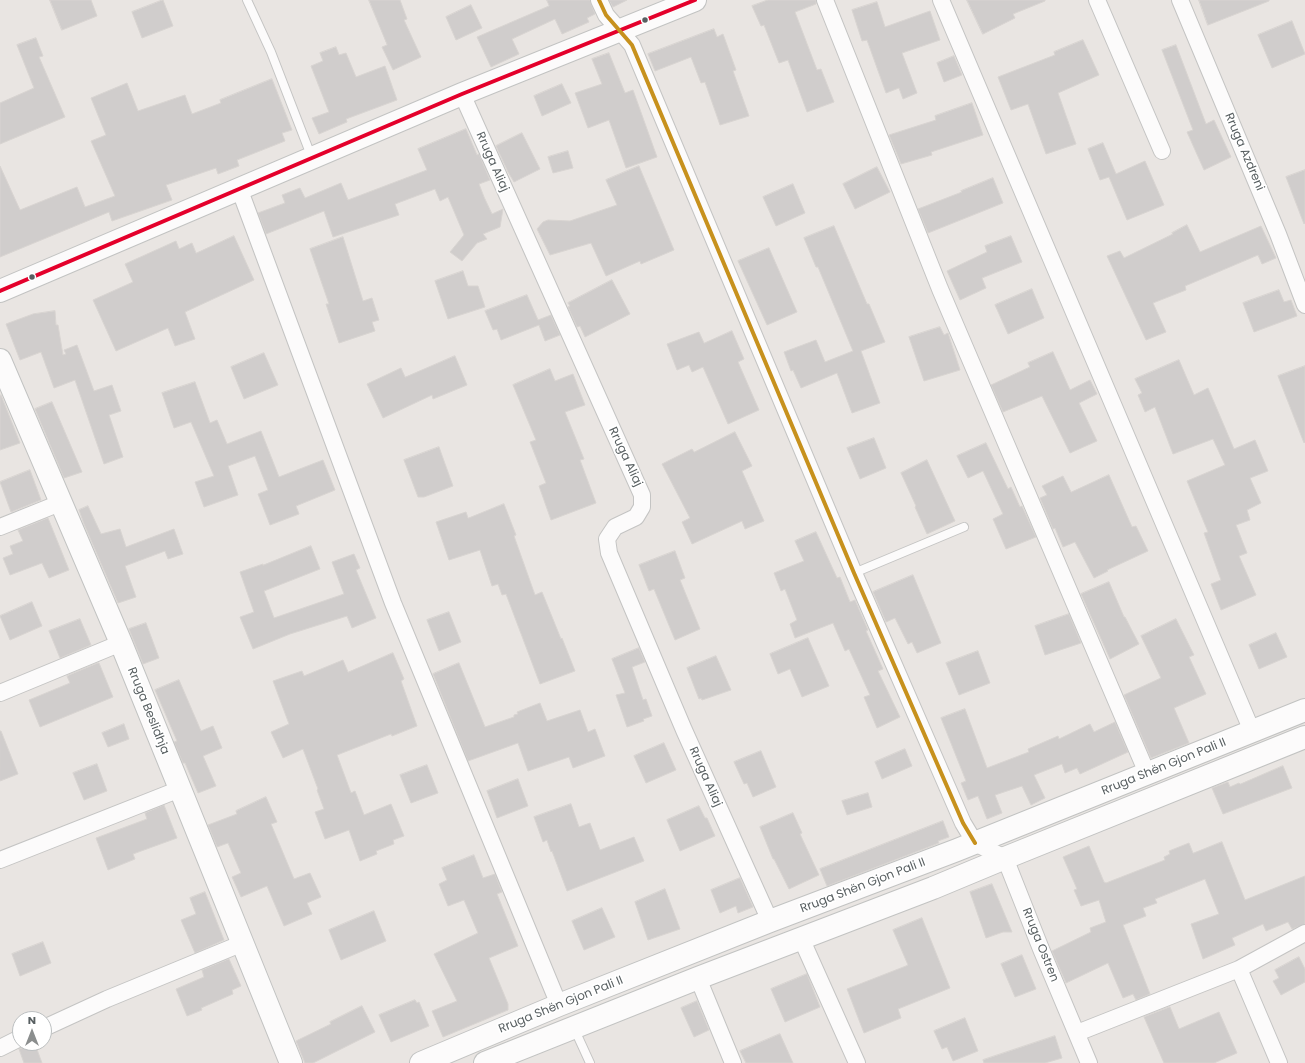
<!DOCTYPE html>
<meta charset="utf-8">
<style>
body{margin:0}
#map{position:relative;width:1305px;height:1063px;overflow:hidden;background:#e9e5e2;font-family:Poppins,sans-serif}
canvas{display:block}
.north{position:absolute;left:12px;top:1011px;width:40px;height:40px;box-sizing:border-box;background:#fff;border:1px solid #bcbfc0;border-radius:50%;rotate:0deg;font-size:11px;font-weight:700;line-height:16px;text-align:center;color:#585f61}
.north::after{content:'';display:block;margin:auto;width:14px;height:18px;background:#8b8e8e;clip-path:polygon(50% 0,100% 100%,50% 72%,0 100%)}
</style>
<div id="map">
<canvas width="1305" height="1063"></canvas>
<div class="north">N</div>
</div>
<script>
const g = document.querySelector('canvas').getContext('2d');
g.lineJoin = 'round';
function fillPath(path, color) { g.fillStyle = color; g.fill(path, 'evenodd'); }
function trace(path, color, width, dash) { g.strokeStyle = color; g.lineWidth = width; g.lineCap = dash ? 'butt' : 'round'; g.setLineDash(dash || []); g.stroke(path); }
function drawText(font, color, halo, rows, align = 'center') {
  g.font = font + ' Poppins,sans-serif'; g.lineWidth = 3.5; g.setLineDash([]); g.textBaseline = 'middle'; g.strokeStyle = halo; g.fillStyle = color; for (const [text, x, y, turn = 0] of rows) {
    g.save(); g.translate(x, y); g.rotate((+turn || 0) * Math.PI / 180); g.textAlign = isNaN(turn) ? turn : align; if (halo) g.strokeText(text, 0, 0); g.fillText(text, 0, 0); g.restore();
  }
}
const building = new Path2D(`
 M50 0H91L97 16 62 30Z
 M163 0 173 26 142 38 132 12Z
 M369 0H400L407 19 404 20 421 57 393 70 382 47 387 45Z
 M547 0H590L595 14 587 18 589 22 562 34 555 19 512 39 519 54 491 67 477 37 549 6Z
 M609 0H627L613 7Z
 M768 0H816V4L795 12 817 70 821 69 834 102 807 112 788 60 779 63 764 25 761 26 752 6Z
 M967 0H1045V1L1013 14 1015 18 983 34Z
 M1199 0H1269V1L1208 25Z
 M877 2 885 27 930 11 940 40 902 53 917 93 903 99 899 88 886 93 867 40 862 41 852 10Z
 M471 5 482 28 456 40 446 17Z
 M1292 21 1305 54 1272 68 1258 35Z
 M714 29 717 37 723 34 736 70 733 71 749 116 720 125 705 82 701 83 691 57 655 71 648 54Z
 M36 38 43 56 39 57 65 117 0 144V103L34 88 17 45Z
 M1083 40 1099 75 1058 93 1076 144 1046 154 1028 104 1011 110 998 77 1055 55 1054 52Z
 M1176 45 1206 124 1214 120 1231 157 1204 170 1187 132 1193 130 1162 50Z
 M336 47 339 55 346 53 356 77 385 66 397 100 346 119 347 122 319 134 312 118 329 112 311 66 323 61 320 53Z
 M609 53 625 93 633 90 657 157 626 168 609 120 588 128 575 93 602 84 592 59Z
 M954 56 962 75 944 82 937 63Z
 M272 79 292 130 282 133 285 141 237 160 239 166 218 174 216 168 166 185 172 200 112 221 109 212 0 257V166L20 210 77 187 85 207 115 196 91 141 106 135 91 98 127 83 138 111 185 95 192 114 221 103 220 100Z
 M562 84 571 103 542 116 534 96Z
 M972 103 983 135 931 152 932 155 901 164 889 135 936 120 935 116Z
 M466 129 477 155 479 154 490 180 479 184 484 197 492 214 503 209 500 227 483 234 487 239 477 243 462 261 450 252 464 235 448 197 440 201 435 189 395 204 399 215 333 237 324 211 266 234 258 213 285 203 282 195 300 188 305 198 341 183 348 200 427 170 418 149Z
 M522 133 540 169 514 182 508 172 496 146Z
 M1103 143 1116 174 1145 161 1164 205 1127 220 1109 177 1100 180 1088 149Z
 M568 151 573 168 553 173 548 157Z
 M639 166 674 250 641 264 640 261 606 276 591 243 550 255 537 229 543 222 548 220 570 221 617 205 606 180Z
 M877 167 890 192 855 209 843 184Z
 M1305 170V223L1304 224 1286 177Z
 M993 178 1003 203 928 233 918 209 962 192 961 191Z
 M793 184 805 213 776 226 763 197Z
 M1187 225 1200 252 1261 226 1276 258 1262 264 1258 255 1185 286 1186 290 1153 303 1166 332 1146 340 1107 256 1120 251 1124 258 1173 234 1172 233Z
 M834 226 867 304H869L885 342 861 351 880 403 852 413 837 373 801 388 793 370 791 371 784 352 816 340 825 362 853 351 818 267H816L804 238Z
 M234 236 254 280 185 312 195 339 175 346 168 328 116 351 93 300 133 282 125 264 176 241 179 249 192 243 196 253Z
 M1011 236 1022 262 982 278 986 288 960 300 947 271 987 252 985 246Z
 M343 237 363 301 372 298 379 320 372 322 375 331 339 343 326 304H329L310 249Z
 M769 248 797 312 767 325 738 261Z
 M463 271 468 286H478L485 307 448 319 435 281Z
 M612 280 630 314 585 337 580 326 577 327 568 307 570 306 568 303Z
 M1032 289 1044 318 1008 334 995 305Z
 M1279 290 1284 302 1291 300 1297 316 1254 332 1243 303Z
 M527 295 538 320 551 315 560 335 545 341 539 325 501 340 497 329 493 330 485 311Z
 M55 311 56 325H58L63 355 66 354 64 350 77 345 94 391 112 385 121 411 109 415 123 457 104 464 75 380 54 388 41 352 20 360 6 324 33 314Z
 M940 327 944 335 948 333 960 370 924 381 909 337Z
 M732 331 744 359 738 362 759 410 728 424 703 367 692 372 689 365 677 370 667 344 699 332 704 343Z
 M1053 352 1070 390 1090 380 1097 394 1079 403 1097 441 1070 453 1042 396 1003 412 991 385 1030 367 1028 363Z
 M264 353 278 385 244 399 231 367Z
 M455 356 467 385 433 399 432 395 383 418 367 384 401 368 405 377Z
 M1179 360 1194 395 1208 388 1234 449 1255 440 1268 471 1250 478 1261 503 1247 510 1250 520 1236 525 1247 553 1239 556 1256 595 1221 610 1211 584 1221 580 1204 533 1208 532 1187 481 1225 465 1213 439 1173 454 1155 407 1145 412 1138 395 1142 393 1135 379Z
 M1305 366V442L1304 443 1278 376Z
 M550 369 555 381 573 374 585 405 565 412 584 459 580 460 596 503 551 520 539 486 546 483 530 442 536 440 513 385Z
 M195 382 210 423 217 420 227 444 261 431 279 477 323 460 335 490 296 506 299 514 270 525 258 494 268 490 255 456 228 466 238 495 204 507 195 482 214 476 191 422 174 428 162 393Z
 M1 395 20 443 0 450V396Z
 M52 402 82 472 64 478 35 409Z
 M735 432 752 466 742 471 764 521 745 529 742 521 692 544 682 522 690 518 662 464 692 449 694 452Z
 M874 438 886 468 860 479 847 448Z
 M986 443 1008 489 1011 487 1020 507 1022 506 1036 537 1006 549 993 519 1003 514 983 471 968 478 957 456Z
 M439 447 453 486 424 497H418L404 460Z
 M927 460 955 521 927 534 915 507 916 506 901 473Z
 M30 470 41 500 11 512 0 482Z
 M1109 475 1132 527 1136 526 1148 551 1107 570 1108 571 1094 578 1075 542 1063 547 1055 528 1053 529 1040 498 1047 495 1042 486 1063 476 1071 492Z
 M504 504 516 535 514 536 535 595 542 592 561 639 562 638 575 671 540 684 506 594 502 595 498 584 492 586 480 550 449 560 436 522 466 512 468 518Z
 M88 506 101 534 120 529 126 547 174 529 183 554 168 559 165 551 125 566 136 597 118 603 84 524 79 510Z
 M48 518 69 570 49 578 42 563 10 575 3 558 13 554 10 546 23 541 18 530Z
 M816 532 837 578 840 577 850 602 855 600 868 630 866 631 883 669 878 671 900 717 877 728 864 697 870 695 849 649 845 651 833 623 795 638 790 624 797 620 785 589 781 591 774 573 804 561 795 541Z
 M311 546 320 569 264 591 274 618 344 594 332 562 354 554 360 568 356 570 376 618 352 628 347 616 290 634 253 649 240 617 254 612 240 572 263 564V565Z
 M675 551 685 578 680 580 700 629 675 640 654 589 649 591 639 565Z
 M913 575 941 643 917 653 912 642 908 644 895 618 886 622 873 592Z
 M1109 582 1124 617H1125L1139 644 1110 659 1081 594Z
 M32 602 42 626 10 640 0 616Z
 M449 612 461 642 439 651 427 620Z
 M1069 614 1081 643 1045 655 1035 626Z
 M80 619 91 645 60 658 49 631Z
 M1176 619 1194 655 1189 657 1206 694 1174 708 1189 743 1151 758 1124 695 1161 678 1141 636Z
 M146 623 159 658 143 664 129 629Z
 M1276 633 1287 657 1259 669 1249 645Z
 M808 638 829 686 802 697 790 669 778 674 770 654Z
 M639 648 645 662 632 667 643 700 646 699 652 716 643 719 644 721 627 727 616 695 625 693 612 659Z
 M978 651 990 683 959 695 946 663Z
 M393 653 404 679 401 681 417 726 392 736 391 734 337 755 351 793 355 791 364 815 391 804 404 836 393 840 394 844 376 851 377 854 360 861 349 830 325 839 315 812 324 809 317 790 318 789 303 749 283 758 271 732 289 724 273 681 302 671 304 676 343 660 348 672Z
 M716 656 731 690 702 700 701 698 699 699 687 668Z
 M98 663H99L113 697 40 727 29 700 70 683 67 676Z
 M459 663 485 727 514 717V715L518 714 517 712 540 703 547 721 580 710 588 732 595 729 605 756 573 768 569 757 528 771 518 743 468 761 433 674Z
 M179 680 201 731 213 726 222 748 203 756 216 786 198 793 185 763H183L174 742 177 741 155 690Z
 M965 709 987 768 1029 752 1028 749 1058 736 1059 739 1090 724 1094 732 1115 722 1128 752 1080 774 1077 768 1065 773 1062 764 1034 775 1045 798 1031 805 1022 786 995 795 1002 813 987 819 978 796 968 800 961 783 966 781 941 718Z
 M124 724 129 739 108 747 102 733Z
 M0 731H1L18 774 0 781Z
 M664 743 676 770 646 783 634 756Z
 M905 749 912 766 882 779 875 762Z
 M761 751 776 787 753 797 747 783 744 784 734 762Z
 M97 764 107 791 84 800 73 773Z
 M427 765 438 793 411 803 400 775Z
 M1283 766 1292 788 1223 814 1212 788 1228 782 1230 787 1239 783 1240 784Z
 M518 779 528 806 497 818 487 791Z
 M868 793 872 807 847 815 842 801Z
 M266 797 277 822 271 824 294 879 310 873 321 897 307 903 312 914 284 926 267 886 241 897 232 877 241 873 228 843 217 847 208 825 237 814 236 811Z
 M571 804 579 827 590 823 600 850 634 837 644 861 567 891 552 851 551 852 547 840 543 842 534 817Z
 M164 805 177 838 133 854 135 859 108 870 96 838 147 819 145 813Z
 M699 806 705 818H707L715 836 680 851 667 820Z
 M793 813 802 833 800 834 819 875 789 889 774 859H773L760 827Z
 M943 821 949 837 938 841 939 843 827 886 820 869Z
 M1222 842 1245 900 1305 876V924L1292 929 1288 922 1266 931 1263 924 1232 938 1235 945 1203 959 1191 924 1219 914 1205 879 1155 899 1157 903 1143 908 1146 916 1123 925 1150 994 1136 1000 1133 994 1123 998 1108 963 1066 983 1052 951 1091 932 1090 928 1106 922 1099 900 1081 906 1074 890 1077 889 1063 857 1089 846 1104 882 1106 883 1165 860 1164 857 1170 854 1169 851 1189 843 1193 853Z
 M474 855 483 878 495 874 502 892 497 894 518 946 489 958 508 1004V1010L443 1037 432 1011 457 1001 434 954 478 933 464 900 448 906 439 884 447 880 442 868Z
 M740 878 753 907 738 913 736 906 720 913 711 890Z
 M992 884 1012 932H1003L986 938 970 892Z
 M665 889 680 929 648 940 635 902Z
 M205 892 224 940 195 953 181 920 196 914 190 898Z
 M602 908 615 937 584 950 572 921Z
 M374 911 386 941 341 960 329 930Z
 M922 918 950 988 898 1009 901 1018 864 1033 847 989 906 966 908 965 893 930Z
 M43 942 51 963 20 976 12 954Z
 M1022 955 1036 989 1015 997 1001 964Z
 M1299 957 1305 969V982L1281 995 1273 981 1279 978 1275 970Z
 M229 959 241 986 232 990 233 994 201 1008 202 1010 187 1016 176 989 204 977 202 970Z
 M807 974 820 1007 785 1022 771 989Z
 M415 1000 417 1003 419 1002 429 1026 391 1042 379 1015Z
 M697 1001 709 1030 694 1037 681 1008Z
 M362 1006 375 1032 313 1063H305L296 1041 331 1024 330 1022Z
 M1170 1007 1179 1029 1219 1012 1237 1053 1214 1063H1164L1144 1017Z
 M965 1018 978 1051 953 1061 947 1047 942 1049 934 1031Z
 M780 1034 793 1063H746L740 1051Z
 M1055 1036 1062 1058 1045 1063H984L983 1060Z
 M35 1044 42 1063H24L19 1049Z`);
const lane = new Path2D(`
 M247 0 271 52 312 158
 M854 573 964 527
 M574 1028 590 1063`);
const street = new Path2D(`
 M599 0 606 15 632 45 854 573 963 823 975 843 1005 858 1041 949 1089 1063
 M825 0 940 289 1147 773
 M941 0 1252 731
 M1097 0 1162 151
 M1180 0 1278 234 1305 305
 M462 94 642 495V507L636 517 615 527 607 539 609 553 684 730 770 921
 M239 188 393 603 559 1005
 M0 527 60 503
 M0 693 121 643
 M0 860 180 789
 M801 938 857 1063
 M1239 969 1279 1063
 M698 978 733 1063
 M44 1028 107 999 243 943
 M1077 1033 1239 969 1305 933
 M0 1048 20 1038`);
const secondary = new Path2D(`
 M0 291 462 94 695 0
 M0 360 121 643 291 1063
 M421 1063 559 1005 770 921 957 850 1305 710
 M485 1063 698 978 933 888 1005 858 1305 737`);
const bus1 = new Path2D(`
 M0 291 462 94 695 0`);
const bus2 = new Path2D(`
 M599 0 606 15 632 45 854 573 963 823 975 843`);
const markers = [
 [645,20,3.5,"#585f61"],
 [32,277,3.5,"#585f61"]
];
const streetNames = [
 ["Rruga Azdreni",1244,152,67],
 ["Rruga Aliaj",492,162,66],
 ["Rruga Aliaj",625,457,65],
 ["Rruga Beslidhja",148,711,68],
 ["Rruga Shën Gjon Pali II",1164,767,-22],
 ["Rruga Aliaj",705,777,66],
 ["Rruga Shën Gjon Pali II",863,886,-21],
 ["Rruga Ostren",1040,945,68],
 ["Rruga Shën Gjon Pali II",561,1005,-22]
];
fillPath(building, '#d0cdcc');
trace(building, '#d8d4d1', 1);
trace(lane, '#c4c4c3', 10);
trace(street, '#c4c4c3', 18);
trace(secondary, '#c2c3c2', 24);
trace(lane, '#fcfbfb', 8);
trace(street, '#fcfbfb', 16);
trace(secondary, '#fcfbfb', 22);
trace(bus1, '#e4002b', 4);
trace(bus2, '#c7911d', 4);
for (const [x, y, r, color] of markers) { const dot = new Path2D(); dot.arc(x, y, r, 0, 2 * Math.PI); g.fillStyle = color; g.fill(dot); trace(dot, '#fff', 1.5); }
drawText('12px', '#585f61', '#fff', streetNames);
</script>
